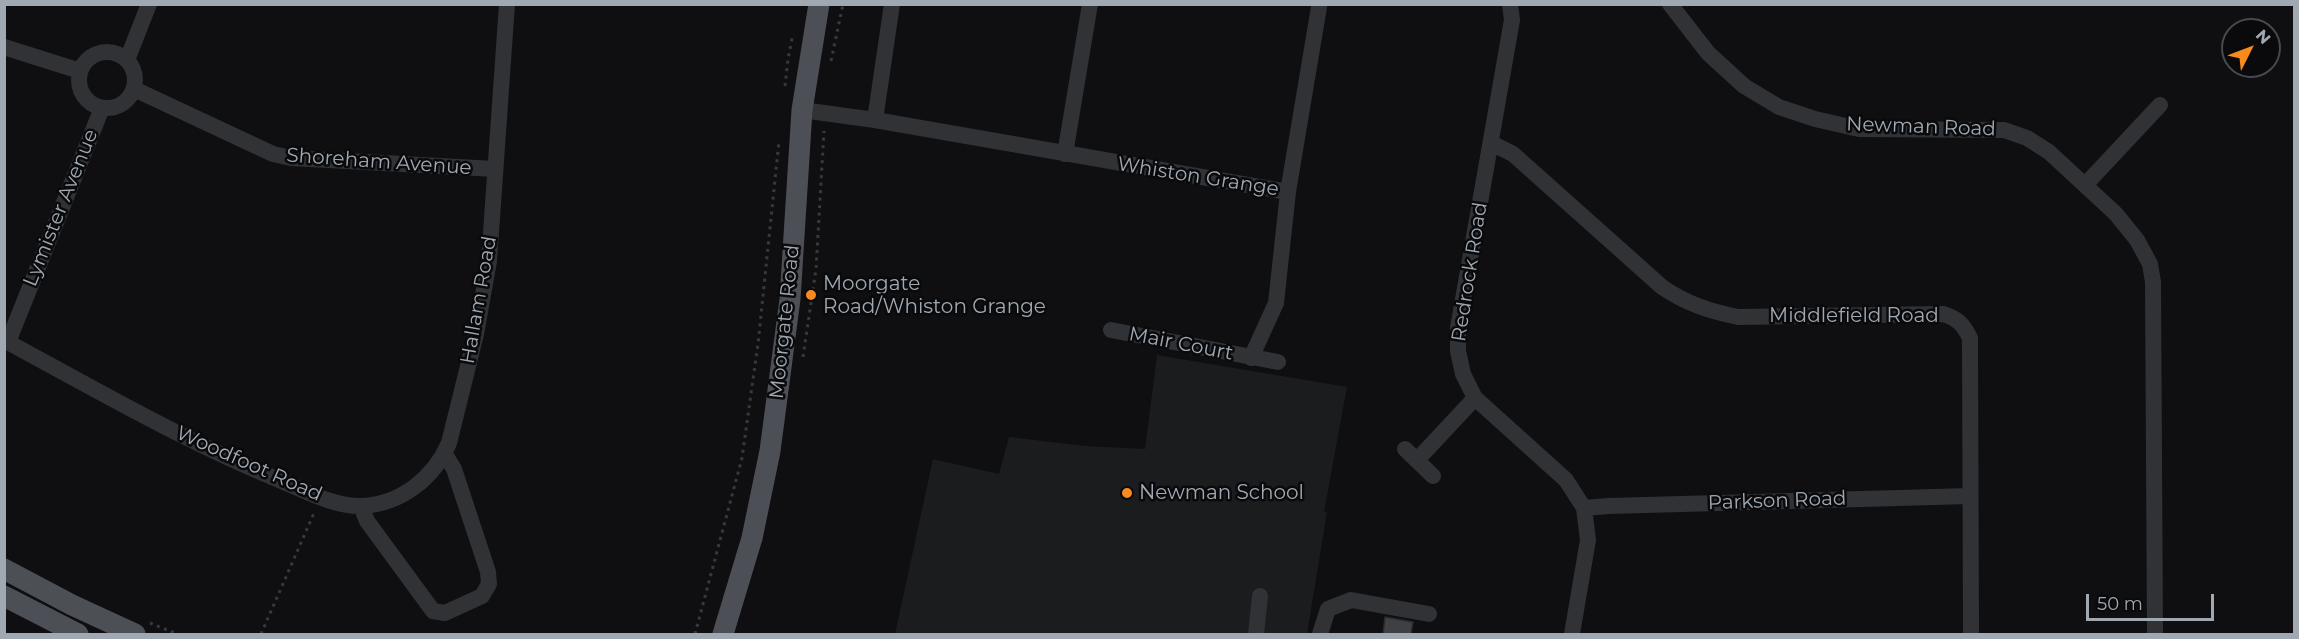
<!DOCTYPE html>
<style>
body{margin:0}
#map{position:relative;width:2299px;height:639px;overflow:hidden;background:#0f0f11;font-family:Montserrat,sans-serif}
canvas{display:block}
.frame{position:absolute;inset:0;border:6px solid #a0a9b2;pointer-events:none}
.north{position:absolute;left:2221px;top:18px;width:60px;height:60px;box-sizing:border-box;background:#0a0a0c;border:2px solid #464a4e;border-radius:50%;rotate:48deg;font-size:16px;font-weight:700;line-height:24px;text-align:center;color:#a0a9b2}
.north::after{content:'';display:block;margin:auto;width:21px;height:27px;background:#f98a1f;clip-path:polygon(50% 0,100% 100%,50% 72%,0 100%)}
.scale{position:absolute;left:2086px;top:594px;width:128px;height:27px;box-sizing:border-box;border:3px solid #a0a9b2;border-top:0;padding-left:8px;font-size:18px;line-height:21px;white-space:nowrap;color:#a0a9b2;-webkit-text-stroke:4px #0a0a0c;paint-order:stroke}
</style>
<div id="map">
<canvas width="2299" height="639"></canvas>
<div class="frame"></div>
<div class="north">N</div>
<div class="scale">50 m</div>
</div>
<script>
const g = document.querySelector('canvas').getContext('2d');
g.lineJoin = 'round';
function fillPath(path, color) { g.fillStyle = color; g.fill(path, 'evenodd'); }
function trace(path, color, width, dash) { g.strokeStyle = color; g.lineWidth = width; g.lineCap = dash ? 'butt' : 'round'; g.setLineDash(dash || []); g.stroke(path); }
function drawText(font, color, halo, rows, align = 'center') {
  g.font = font + ' Montserrat,sans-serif'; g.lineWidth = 5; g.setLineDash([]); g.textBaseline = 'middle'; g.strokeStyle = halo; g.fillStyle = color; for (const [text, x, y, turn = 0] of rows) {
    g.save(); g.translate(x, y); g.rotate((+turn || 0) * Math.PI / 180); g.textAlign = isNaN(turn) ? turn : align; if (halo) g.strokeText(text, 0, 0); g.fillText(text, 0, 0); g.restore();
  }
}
const built = new Path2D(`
 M1157 355 1347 387 1324 512H1327L1307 634H895L933 459 999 474 1009 437 1085 446 1145 449Z`);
const building = new Path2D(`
 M1385 617 1413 622 1411 634H1383Z`);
const path = new Path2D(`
 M831 61 843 4
 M785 86 788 59 793 34
 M803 357 816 269 824 131
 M150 623 177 634
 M261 634 314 513
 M695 634 742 458 758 344 779 141`);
const minor = new Path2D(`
 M1510 4 1512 20 1458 328V351L1463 374 1475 398 1566 480 1584 508 1588 540 1572 634
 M1670 4 1708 53 1744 86 1779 107 1815 119 1859 129 2004 130 2027 138 2049 152 2116 214 2137 240 2150 264 2153 282 2155 634
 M4 47 80 71
 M79 80a28 28 0 1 1 56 0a28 28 0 1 1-56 0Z
 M127 60 149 4
 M134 89 273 154 291 158 495 169
 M802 110 875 120 1288 192
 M875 120 892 4
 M1491 143 1513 154 1662 287C1687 304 1709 311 1738 317L1943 314C1957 318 1963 324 1970 338L1971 634
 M1065 154 1090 4
 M2086 184 2160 105
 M1111 330 1278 362
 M4 340C96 390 188 443 284 482 308 492 335 507 362 506 401 504 434 478 449 443L476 334 489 261 507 4
 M8 342 102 108
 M1251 358 1276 303 1288 192 1319 7
 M1405 449 1433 476
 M1417 460 1475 398
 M361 506 367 521 433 611 445 613 482 596 489 584 488 572 454 469 444 453
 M1584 508 1609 506 1970 496
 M1256 634 1260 596
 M1320 634 1328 609 1351 600 1429 614`);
const major = new Path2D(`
 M4 569 72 605 135 634
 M4 596 78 634
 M723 634 752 538 770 451 790 299 802 110 819 4`);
const markers = [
 [811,295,6,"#f98a1f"],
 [1127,493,6,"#f98a1f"]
];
const streetNames = [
 ["Newman Road",1921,127,2],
 ["Shoreham Avenue",379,162,4],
 ["Whiston Grange",1198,177,9],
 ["Lymister Avenue",61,208,-68],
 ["Redrock Road",1470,272,-81],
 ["Hallam Road",479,300,-80],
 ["Middlefield Road",1854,316],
 ["Moorgate Road",785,322,-84],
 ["Mair Court",1181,344,11],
 ["Woodfoot Road",249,464,24],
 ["Parkson Road",1777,501,-2]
];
const poiNames = [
 ["Moorgate",823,284],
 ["Road/Whiston Grange",823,307],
 ["Newman School",1139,493]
];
fillPath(built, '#1b1c1e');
fillPath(building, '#3e4044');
trace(building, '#292a2d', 1.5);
trace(path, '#36393d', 3, [3, 4.5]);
trace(minor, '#303236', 16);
trace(major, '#4c4f55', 21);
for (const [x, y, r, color] of markers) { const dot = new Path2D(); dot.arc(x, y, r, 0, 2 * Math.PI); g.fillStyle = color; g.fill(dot); trace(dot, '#0a0a0c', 2); }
drawText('20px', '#a0a9b2', '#0a0a0c', streetNames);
drawText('20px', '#a0a9b2', '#0a0a0c', poiNames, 'left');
</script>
